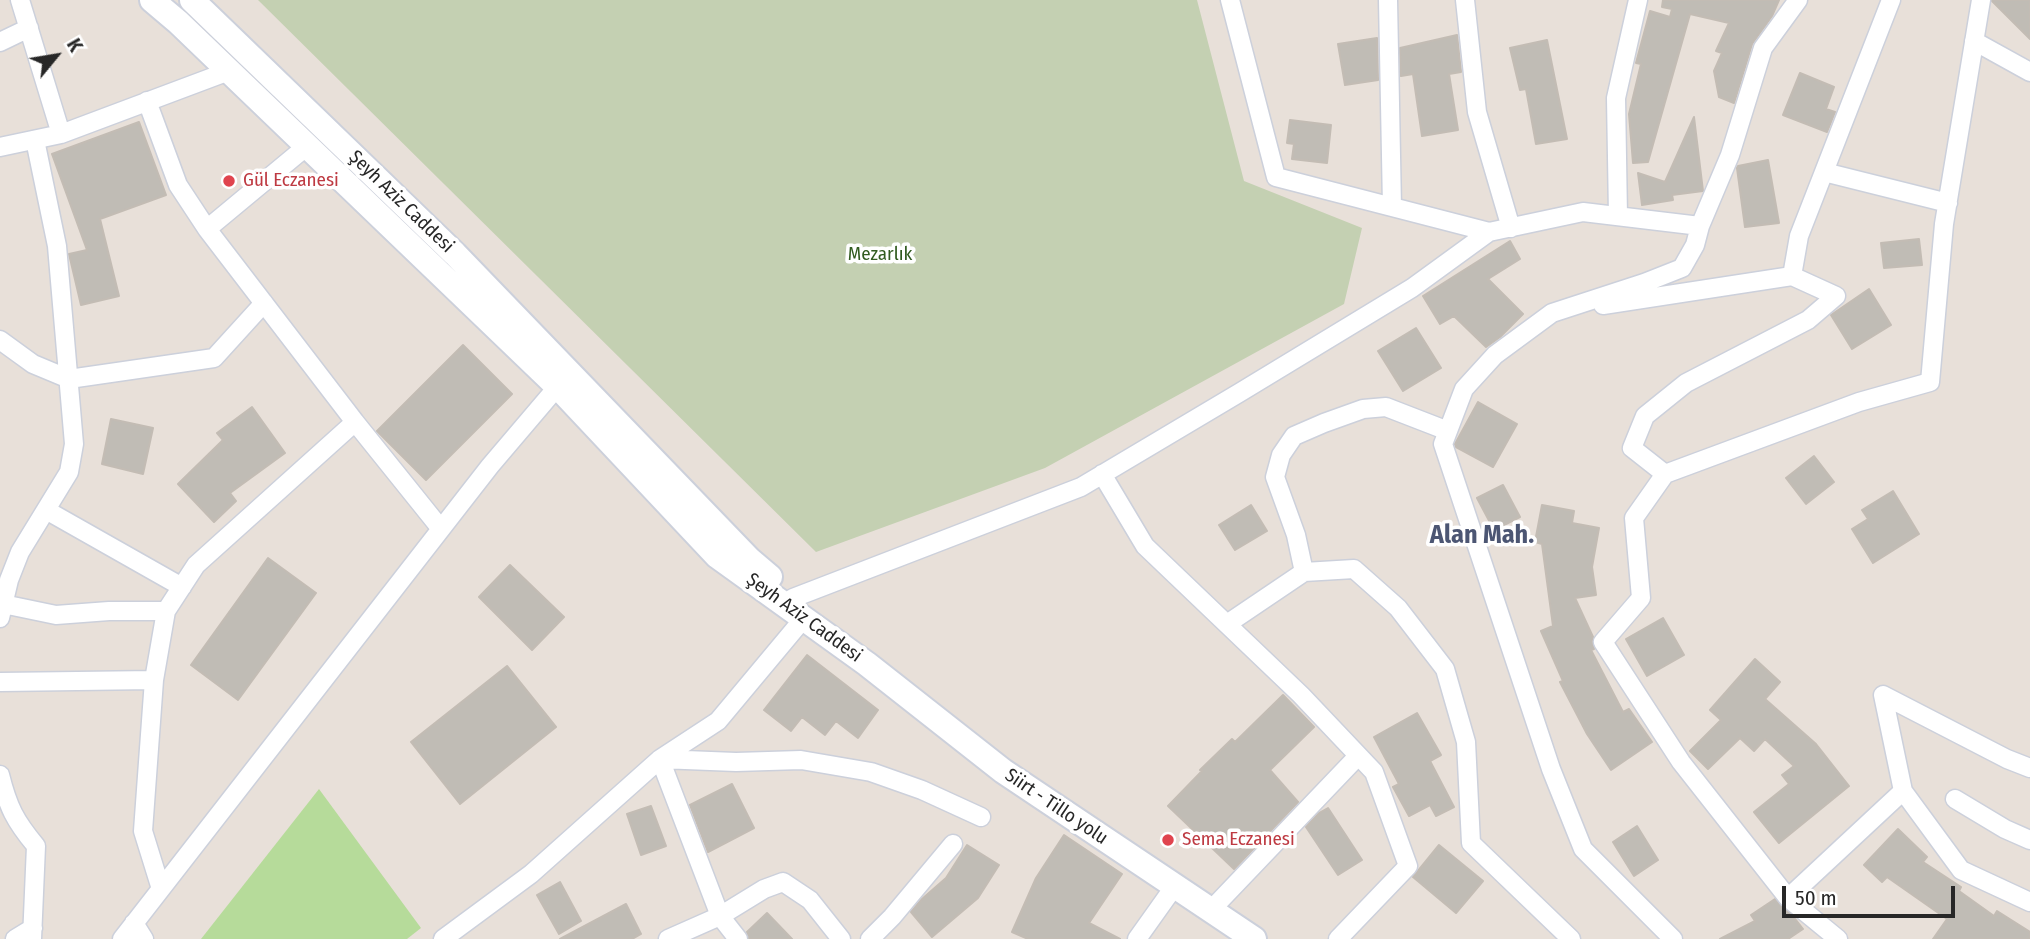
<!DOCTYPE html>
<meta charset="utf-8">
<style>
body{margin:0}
#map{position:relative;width:2030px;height:939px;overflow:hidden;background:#e8e0d9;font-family:"Fira Sans Condensed",sans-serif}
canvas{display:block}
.north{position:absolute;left:21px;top:21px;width:70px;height:70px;-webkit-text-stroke:5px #fff;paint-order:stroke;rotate:60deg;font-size:19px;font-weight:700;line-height:28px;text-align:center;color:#272727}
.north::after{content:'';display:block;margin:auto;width:24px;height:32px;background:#272727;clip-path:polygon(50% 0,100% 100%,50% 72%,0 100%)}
.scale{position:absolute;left:1782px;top:886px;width:173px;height:32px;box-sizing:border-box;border:4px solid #272727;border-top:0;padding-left:9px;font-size:21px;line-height:24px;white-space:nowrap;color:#272727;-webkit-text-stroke:5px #fff;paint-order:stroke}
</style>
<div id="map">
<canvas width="2030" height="939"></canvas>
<div class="north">K</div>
<div class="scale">50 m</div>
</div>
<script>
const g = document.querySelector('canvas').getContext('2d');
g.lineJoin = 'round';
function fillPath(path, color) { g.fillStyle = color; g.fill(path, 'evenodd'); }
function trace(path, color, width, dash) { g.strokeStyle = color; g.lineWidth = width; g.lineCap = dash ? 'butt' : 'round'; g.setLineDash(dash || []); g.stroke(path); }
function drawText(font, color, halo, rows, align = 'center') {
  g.font = font + ' "Fira Sans Condensed",sans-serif'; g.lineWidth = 7; g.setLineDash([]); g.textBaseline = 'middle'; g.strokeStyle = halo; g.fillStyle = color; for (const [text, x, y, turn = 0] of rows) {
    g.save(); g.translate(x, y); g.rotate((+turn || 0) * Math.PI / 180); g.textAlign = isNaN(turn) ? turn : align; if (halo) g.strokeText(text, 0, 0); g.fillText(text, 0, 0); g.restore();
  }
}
const green = new Path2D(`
 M319 789 421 928 407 939H201Z`);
const cemetery = new Path2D(`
 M258 0H1197L1244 181 1362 228 1344 304 1045 468 816 552Z`);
const building = new Path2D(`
 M1663 0H1779L1772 16 1752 44 1734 103 1719 97 1714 71 1722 53 1716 51 1729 23 1690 14 1648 162 1633 163 1629 114 1641 64 1636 63 1650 11 1670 17 1672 9 1662 7Z
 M1992 0H2030V39L1992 1Z
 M1457 35 1461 72 1449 74 1458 130 1422 136 1413 74 1401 76 1400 48Z
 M1377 38 1378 80 1345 85 1338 44Z
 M1547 40 1567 139 1536 144 1526 89 1520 90 1510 48Z
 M1800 73 1834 87 1826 109 1835 112 1827 132 1783 115Z
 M1694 117 1703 191 1672 195 1673 200 1642 205 1638 173 1665 182Z
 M1290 120 1331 125 1327 163 1292 159 1294 144 1287 143Z
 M139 122 166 195 100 219 119 296 81 305 69 254 87 250 52 154Z
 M1768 160 1779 223 1745 227 1737 168 1738 166Z
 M1919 239 1922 265 1884 268 1881 243Z
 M1510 241 1520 259 1488 279 1523 314 1500 337 1486 347 1454 316 1440 324 1423 296Z
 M1869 289 1891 325 1852 349 1831 315Z
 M1416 328 1441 368 1403 391 1378 351Z
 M463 345 512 394 426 480 377 431Z
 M1478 402 1517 424 1493 467 1456 447 1455 444Z
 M252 407 285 453 230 493 236 501 214 522 178 484 223 440 217 433Z
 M111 419 153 428 143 474 102 464Z
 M1814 456 1834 482 1806 504 1786 478Z
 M1503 485 1520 517 1494 530 1477 498Z
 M1893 491 1919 534 1873 563 1852 529 1868 519 1862 510Z
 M1251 505 1267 531 1235 550 1219 525Z
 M1542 505 1574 511 1572 523 1599 528 1592 567 1596 595 1575 598 1593 637 1592 642 1594 649 1591 650 1623 712 1629 709 1652 742 1611 770 1587 734 1560 682 1563 681 1541 631 1553 626 1542 544 1535 542Z
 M268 558 316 593 238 700 191 665Z
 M510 565 564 617 532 650 479 597Z
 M1663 618 1684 655 1647 676 1626 639Z
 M807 655 878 710 858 738 836 721 825 735 802 717 791 731 764 710Z
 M1755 659 1780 682 1765 699 1816 744 1849 786 1779 843 1754 812 1789 784 1782 775 1794 766 1765 739 1754 751 1740 738 1708 769 1690 751 1721 720 1710 710Z
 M507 666 556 727 460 804 411 742Z
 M1283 695 1314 727 1270 770 1298 802 1234 869 1168 806 1202 771 1200 770 1232 739 1235 742Z
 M1417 713 1441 755 1430 761 1454 807 1436 816 1430 805 1409 816 1393 787 1399 784 1374 737Z
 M732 784 754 828 708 852 690 805Z
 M651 806 666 846 641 855 627 814Z
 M1328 808 1362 860 1338 875 1306 827 1319 813Z
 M1637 826 1658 860 1634 876 1613 842Z
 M1898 829 1927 857 1923 862 1961 887 1959 891 1994 916 1997 911 2030 932V939H1933L1947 919 1887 877 1882 882 1864 865Z
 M1064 835 1122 874 1089 923 1120 939H1028L1012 932 1036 878Z
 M967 845 999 865 978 898 932 937 911 912 922 899 946 878Z
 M1439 845 1483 881 1456 913 1413 877Z
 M560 882 581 921 559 934 537 895Z
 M1775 899 1796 920 1803 929 1788 939H1720L1755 921 1751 915Z
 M626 904 641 934 632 939H560Z
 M767 913 792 939H749L747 932Z`);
const street = new Path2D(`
 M20 0 61 134
 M1230 0 1276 177 1489 232
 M1388 0 1392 207
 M1465 0 1477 112 1511 228
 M1974 41 2030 72
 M0 42 29 28
 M147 101 178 185 207 229
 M307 146 207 229 355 422 441 529
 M0 147 61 134 229 71
 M1824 172 1948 203
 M1618 216 1616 98 1638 0
 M1792 276 1799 236 1891 0
 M1603 305 1792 276 1836 296 1808 320 1686 383 1645 416 1632 448 1665 474
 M0 340 33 364 69 379 214 358 264 303
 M1102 474 1145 546 1301 695 1374 772 1408 866 1338 939
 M46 510 182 587
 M1304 572 1296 535 1275 477 1281 455 1294 436 1324 423 1363 409 1386 407 1448 431
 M793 598 1081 487 1239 393 1412 288 1489 232 1583 212 1700 226
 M3 604 56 615 109 611H166
 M0 618 9 580 20 552 69 472 74 444 57 246 35 140
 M1227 624 1304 572 1354 569 1398 608 1445 669 1466 742 1471 843 1571 939
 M0 682 154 680
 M2030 768 2007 759 1883 695 1903 791 1961 870 2030 902
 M0 775C8 807 15 821 36 846L32 939
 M1955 799 2005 829 2030 840
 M161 889 143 831 154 680 166 611 196 565 355 422
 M1788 898 1903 791
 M1210 911 1358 756
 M134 923 144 939
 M15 939 33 928
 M122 939 490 466 564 379
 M443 939 531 874 660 759 718 721 804 618
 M668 939 720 916 764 889 783 882 810 900 841 939
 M738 939 720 916 660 759 736 762 801 760 871 772 922 790 981 817
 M870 939 892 917 953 844
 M1137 939 1174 887
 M1673 939 1583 849 1551 769 1443 444 1464 389 1495 355 1552 313 1644 283 1682 268 1695 245 1700 226 1730 155 1763 48 1798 0
 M1838 939 1788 898 1681 762 1603 642 1641 598 1634 518 1665 474 1859 402 1930 382 1944 224 1981 0`);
const secondary = new Path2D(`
 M152 0 178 22 558 387 717 556 867 664 1003 771 1254 939
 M192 0 455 254 750 560 770 577`);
const markers = [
 [229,181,7,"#e0444e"],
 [1168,840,7,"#e0444e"]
];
const healthNames = [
 ["Gül Eczanesi",243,181],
 ["Sema Eczanesi",1182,840]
];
const streetNames = [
 ["Şeyh Aziz Caddesi",401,202,44],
 ["Şeyh Aziz Caddesi",804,618,36],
 ["Siirt - Tillo yolu",1056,807,34]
];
const parkNames = [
 ["Mezarlık",880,255]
];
const districtNames = [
 ["Alan Mah.",1482,536]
];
fillPath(green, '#b6db9a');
fillPath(cemetery, '#c4d0b2');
fillPath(building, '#c0bcb5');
trace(building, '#c3bcb4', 2);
trace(street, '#ccd0db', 21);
trace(secondary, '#ccd0db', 28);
trace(street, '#fff', 18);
trace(secondary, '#fff', 24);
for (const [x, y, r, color] of markers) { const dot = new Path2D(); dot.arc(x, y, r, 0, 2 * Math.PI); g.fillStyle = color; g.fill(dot); trace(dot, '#fff', 2.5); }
drawText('19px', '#be3a42', '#fff', healthNames, 'left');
drawText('19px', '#272727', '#fff', streetNames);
drawText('19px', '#315b1f', '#fff', parkNames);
drawText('bold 26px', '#4c5673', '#fff', districtNames);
</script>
